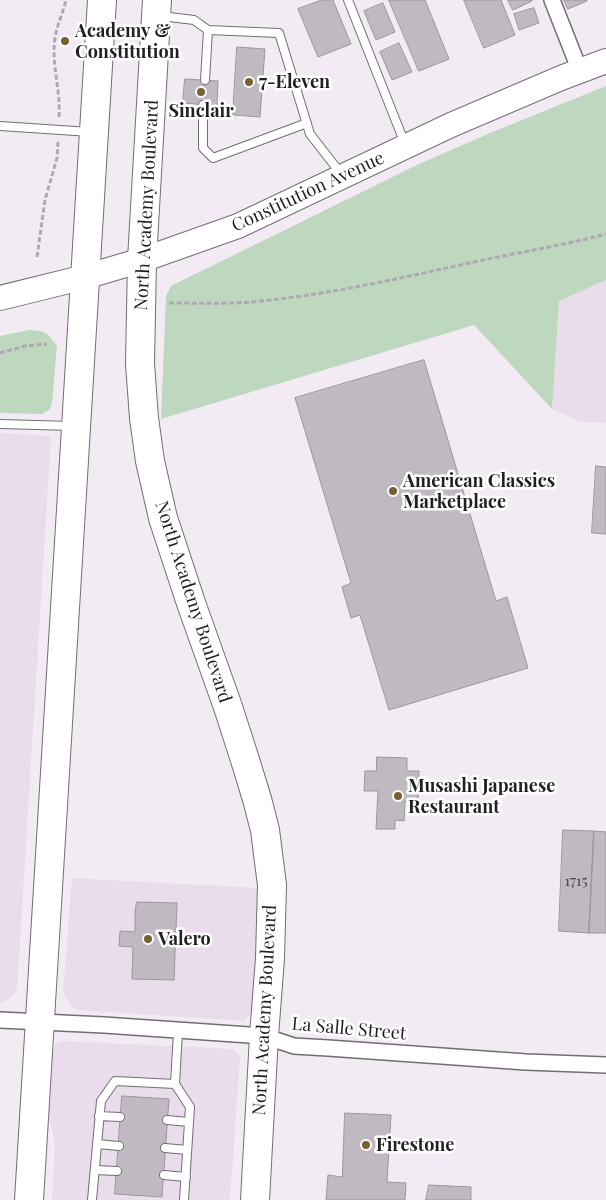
<!DOCTYPE html>
<style>
body{margin:0}
canvas{display:block;background:#f2ebf3}
</style>
<canvas width="606" height="1200"></canvas>
<script>
const g = document.querySelector('canvas').getContext('2d');
g.lineJoin = 'round';
function fillPath(path, color) { g.fillStyle = color; g.fill(path, 'evenodd'); }
function trace(path, color, width, dash) { g.strokeStyle = color; g.lineWidth = width; g.lineCap = dash ? 'butt' : 'round'; g.setLineDash(dash || []); g.stroke(path); }
function drawText(font, color, halo, rows, align = 'center') {
  g.font = font + ' "Playfair Display",serif'; g.lineWidth = 5; g.setLineDash([]); g.textBaseline = 'middle'; g.strokeStyle = halo; g.fillStyle = color; for (const [text, x, y, turn = 0] of rows) {
    g.save(); g.translate(x, y); g.rotate((+turn || 0) * Math.PI / 180); g.textAlign = isNaN(turn) ? turn : align; if (halo) g.strokeText(text, 0, 0); g.fillText(text, 0, 0); g.restore();
  }
}
const built = new Path2D(`
 M606 280V423L580 422 552 409 559 301Z
 M0 433 51 436 18 975 17 987 14 993 11 998 0 1003Z
 M72 878 258 888 253 1010 248 1017 245 1021 77 1010 70 1005 63 991Z
 M63 1041 233 1049 237 1052 240 1057 230 1200H52L55 1142 47 1110 53 1050 56 1043Z`);
const green = new Path2D(`
 M606 86V280L559 301 552 409 474 325 161 419 166 296 171 286 419 164 495 131Z
 M29 330C46 331 47 332 57 346L52 403 50 409 42 414 0 413V336Z`);
const building = new Path2D(`
 M322 0H333L351 44 318 57 298 9Z
 M389 0H425L449 59 419 71Z
 M464 0H501L515 35 484 48Z
 M508 0H532V1L513 10Z
 M564 0H587V1L568 9Z
 M383 3 395 32 376 40 364 11Z
 M534 8 539 23 519 30 514 14Z
 M399 43 412 72 392 80 380 52Z
 M237 47 265 49 260 117 233 115Z
 M185 79 218 81 217 106 183 103Z
 M424 360 496 601 507 597 528 668 389 710 360 615 351 618 342 587 351 583 295 398Z
 M596 466 606 467V534L592 533Z
 M377 757 407 758V771H419L418 801H405L404 821 395 820V829H376L378 791H364L365 771H376Z
 M563 830 594 831 589 933 559 931Z
 M594 831 606 832V933H589Z
 M137 902 177 903 174 980 132 979 133 947 119 946 120 931 135 932V912Z
 M122 1096 169 1099 162 1197 115 1194Z
 M345 1113 391 1115 387 1182 406 1183 405 1200H326L328 1175 342 1177Z
 M429 1185 471 1187V1200H426Z`);
const path = new Path2D(`
 M59 117C61 91 51 64 55 38 57 25 63 13 66 0
 M37 257 45 200 57 158 58 141
 M169 303C197 303 224 304 252 302 326 295 397 279 469 263 515 253 561 246 606 234
 M0 353 25 346 47 344`);
const lane = new Path2D(`
 M348 0 405 144
 M161 16 194 20 208 30
 M205 80 208 30 279 33 310 134 342 175
 M203 105V148L213 158 307 123
 M0 126 90 132
 M0 424 72 426
 M178 1031 175 1084 190 1107 184 1200
 M99 1116 120 1117
 M167 1120 189 1122
 M97 1144 119 1146
 M165 1148 187 1150
 M95 1170 117 1171
 M164 1175 186 1177
 M92 1200 101 1101 115 1081 175 1084`);
const street = new Path2D(`
 M552 0 580 71
 M0 1020 104 1025 264 1036 294 1046 328 1048 526 1062 606 1065`);
const primary = new Path2D(`
 M0 298 85 277 142 260 238 226 451 125 561 78 606 61`);
const highway = new Path2D(`
 M157 0 142 260 140 364 144 418 150 461 163 518 191 603 228 707 246 763 257 799 265 830 272 885 270 958 264 1036 255 1200
 M29 1200 102 0`);
const markers = [
 [65,41,5,"#796232"],
 [249,82,5,"#796232"],
 [201,92,5,"#796232"],
 [393,491,5,"#796232"],
 [398,796,5,"#796232"],
 [148,939,5,"#796232"],
 [366,1145,5,"#796232"]
];
const numberNames = [
 ["1715",576,881]
];
const poiNames = [
 ["Academy &",75,31],
 ["Constitution",75,52],
 ["7-Eleven",259,82],
 ["Sinclair",201,111,"center"],
 ["American Classics",403,481],
 ["Marketplace",403,502],
 ["Musashi Japanese",408,786],
 ["Restaurant",408,807],
 ["Valero",158,939],
 ["Firestone",376,1145]
];
const streetNames = [
 ["Constitution Avenue",308,192,-25],
 ["North Academy Boulevard",147,205,-87],
 ["North Academy Boulevard",193,602,72],
 ["North Academy Boulevard",265,1010,-87],
 ["La Salle Street",349,1029,5]
];
fillPath(built, '#e9ddeb');
fillPath(green, '#bed7bf');
fillPath(building, '#c0b9c1');
trace(building, '#9c969d', 1);
trace(lane, '#736d74', 10);
trace(street, '#736d74', 18);
trace(primary, '#736d74', 26);
trace(highway, '#736d74', 30);
trace(path, '#afa9b0', 3, [5, 2.5]);
trace(lane, '#fff', 8);
trace(street, '#fff', 15);
trace(primary, '#fff', 24);
trace(highway, '#fff', 28);
for (const [x, y, r, color] of markers) { const dot = new Path2D(); dot.arc(x, y, r, 0, 2 * Math.PI); g.fillStyle = color; g.fill(dot); trace(dot, '#fff', 2); }
drawText('15px', '#49464a', null, numberNames);
drawText('bold 18px', '#211f22', '#fff', poiNames, 'left');
drawText('18px', '#211f22', '#fff', streetNames);
</script>
